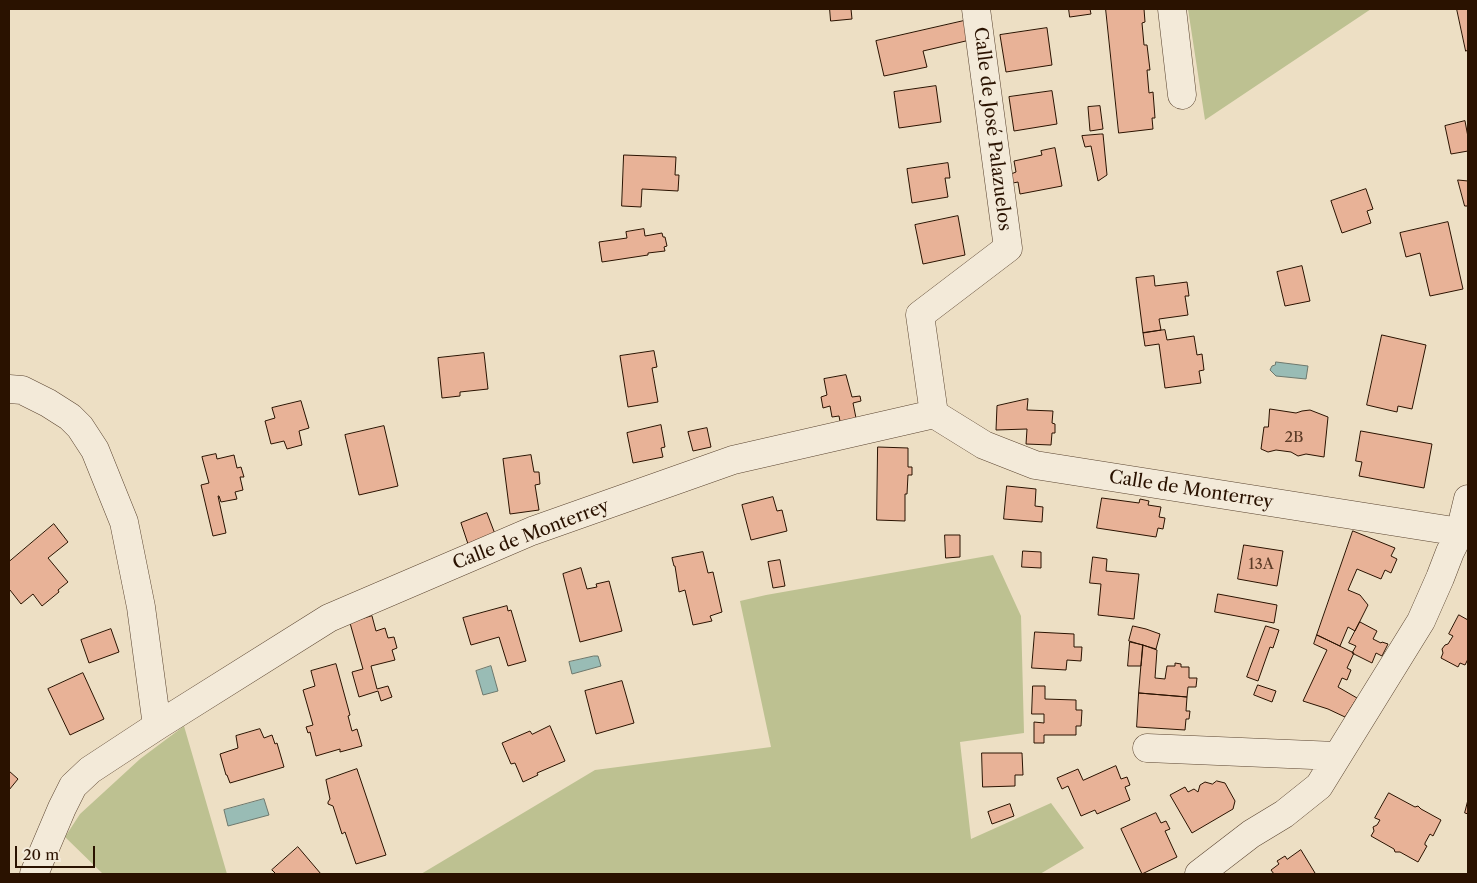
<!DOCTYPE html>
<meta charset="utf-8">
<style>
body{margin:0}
#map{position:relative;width:1477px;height:883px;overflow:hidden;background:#eddfc4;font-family:"Libre Caslon Text",serif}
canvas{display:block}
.frame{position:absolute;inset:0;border:10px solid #2a1200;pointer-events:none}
.scale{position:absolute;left:15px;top:846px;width:80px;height:22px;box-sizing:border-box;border:2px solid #2a1200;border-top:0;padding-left:6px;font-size:15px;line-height:18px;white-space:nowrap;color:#2a1200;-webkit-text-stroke:4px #f3ead9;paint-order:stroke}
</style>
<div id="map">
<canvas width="1477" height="883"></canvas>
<div class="frame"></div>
<div class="scale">20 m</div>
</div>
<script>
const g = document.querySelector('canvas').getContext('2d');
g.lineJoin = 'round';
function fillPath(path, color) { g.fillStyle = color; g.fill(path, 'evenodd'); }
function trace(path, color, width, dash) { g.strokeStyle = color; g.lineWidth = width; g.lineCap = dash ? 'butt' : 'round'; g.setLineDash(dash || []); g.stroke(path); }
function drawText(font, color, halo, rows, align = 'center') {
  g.font = font + ' "Libre Caslon Text",serif'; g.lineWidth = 4.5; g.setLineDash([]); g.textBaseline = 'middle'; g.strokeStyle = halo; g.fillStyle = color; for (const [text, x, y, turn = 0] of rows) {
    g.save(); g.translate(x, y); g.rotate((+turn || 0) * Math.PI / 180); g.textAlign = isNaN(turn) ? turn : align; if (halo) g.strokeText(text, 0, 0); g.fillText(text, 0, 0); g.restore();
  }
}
const green = new Path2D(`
 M1188 9H1371L1205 120Z
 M993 555 1021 616 1024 733 960 742 971 839 1051 803 1084 848 1040 874H421L595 770 771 747 740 601 766 595Z
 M184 726 227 874H103L65 837 80 814 140 759Z`);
const water = new Path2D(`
 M1276 362 1308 366 1306 379 1276 376 1270 370 1272 366 1275 365Z
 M594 656H598L601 666 572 674 569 662Z
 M491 666 498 691 483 695 476 671Z
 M264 799 269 815 228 826 224 810Z`);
const building = new Path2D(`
 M830 9H851L852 19 831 21Z
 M1069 9H1090L1091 14 1070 17Z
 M1106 9H1144L1145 22 1142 23 1144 45H1147L1150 70H1147L1149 93 1153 92 1155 118H1152L1153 129 1119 133Z
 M1457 9H1468V50L1466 51Z
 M968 20 970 40 923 51 927 67 884 76 876 41Z
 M1047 28 1052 65 1006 72 1000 35Z
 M936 86 941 122 899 128 894 92Z
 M1052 91 1057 124 1014 131 1009 97Z
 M1100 106 1103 129 1090 131 1088 107Z
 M1465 121 1468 137V151L1451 154 1445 126Z
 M1101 134H1103L1107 175 1098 181 1091 146 1085 147 1082 136Z
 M1055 148 1062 186 1020 194 1018 182 1013 183 1011 174 1016 172 1014 161 1042 155 1041 151Z
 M624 155 676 157 675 175H679L678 191 642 189 641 207 622 206Z
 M948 163 950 178H945L948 197 912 203 907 169Z
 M1458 180 1468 181V206H1465Z
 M1366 189 1373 209 1367 211 1371 223 1342 233 1331 201Z
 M958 216 965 255 923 264 915 225Z
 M1448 222 1463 289 1430 296 1420 253 1406 257 1400 233Z
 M644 229 645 236 662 233 663 237H665L667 246 664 247 665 251 648 253V255L602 262 599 242 627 238 626 232Z
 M1302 266 1310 301 1285 306 1277 272Z
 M1154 276 1155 286 1187 282 1189 296H1185L1188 315 1159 319 1161 330 1143 333 1136 278Z
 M1165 330 1167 340 1194 336 1197 355 1202 354 1204 370 1199 371 1201 383 1165 388 1159 344 1145 346 1143 333Z
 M1382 335 1426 345 1412 409 1398 406 1397 412 1367 405Z
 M654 351 657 367 652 368 658 402 628 407 620 356Z
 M484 353 488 389 460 392V396L442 398 438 358Z
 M846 375 852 397 860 396 861 401 853 403 857 423 841 427 839 416 832 417 830 406 823 408 821 397 827 395 824 379Z
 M1028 399 1027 410 1053 411 1052 423 1055 424V433H1052L1051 445 1026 444 1027 429 996 430 997 406Z
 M301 401 309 428 299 431 302 445 287 449 284 441 271 444 265 421 275 418 272 408Z
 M1270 409 1296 413 1302 411 1310 410 1328 417 1324 457 1306 454 1298 456 1291 452 1276 450 1268 452 1261 449 1264 427H1268Z
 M661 425 665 447 661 448 663 457 633 463 627 433Z
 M384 426 398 486 359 495 345 435Z
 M707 428 711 447 693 451 688 432Z
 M1361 431 1432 444 1424 488 1359 476 1362 462 1356 461Z
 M878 447 908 448V467H912V475H908L907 494H905V521L877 520Z
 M216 454 217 459 234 455 237 468 241 467 244 477H240L243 490 235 492 237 499 221 502 219 496H218L226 533 213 536 201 485 209 483 202 457Z
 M531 455 534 472H539L540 484 535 485 539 510 510 514 503 459Z
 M1007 486 1036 489 1035 506 1043 507 1042 522 1004 519Z
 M773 497 777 511 782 510 787 531 751 540 742 505Z
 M1102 498 1139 503 1140 499 1149 501 1148 505 1161 507 1159 517 1165 518 1163 529 1158 528 1156 537 1097 528Z
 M487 513 495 534 468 544 461 523Z
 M54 524 68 542 48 558 68 582 58 590 59 592 42 606 33 594 21 604 10 590H9V562Z
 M1353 531 1395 548 1391 556 1397 559 1391 573 1385 570 1381 579 1357 569 1348 590 1360 595 1368 605 1355 631 1348 627 1340 646 1317 635Z
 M945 535H960V557L946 558Z
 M1244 545 1283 551 1277 586 1238 579Z
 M1023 551 1041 552V568L1022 567Z
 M703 552 708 573 713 572 722 612 710 616 712 621 693 625 685 590 679 592 675 566H674L672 558Z
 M1093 557 1107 559 1106 571 1139 574 1134 619 1098 615 1101 584 1090 583Z
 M780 560 785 586 773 588 768 562Z
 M581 568 587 589 597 587 596 584 609 581 622 631 580 642 563 574Z
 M1218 594 1277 605 1274 623 1215 612Z
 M507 606 508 611 511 610 526 661 508 666 499 637 471 645 463 618Z
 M1459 615 1468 620V659L1465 665 1460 663 1458 667 1441 658 1443 653 1442 649 1445 645 1448 644 1453 636 1449 634Z
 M372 616 376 631 385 628 388 638 394 637 397 648 392 650 395 660 371 666 377 689 388 686 392 697 381 701 378 691 359 697 352 672 363 669 350 623Z
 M1360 622 1377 631 1373 639 1381 643 1382 642 1388 644 1382 656 1376 653 1372 663 1352 653 1356 646 1349 643Z
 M1133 626 1146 629 1160 634 1156 649 1129 641Z
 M1266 626 1279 630 1273 648 1270 647 1258 681 1247 677Z
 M111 629 119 652 89 663 81 640Z
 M1035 632 1074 634V647H1082L1081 661 1067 660 1066 670 1032 668Z
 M1317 635 1354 653 1347 668 1351 670 1347 680 1342 678 1338 687 1357 698 1345 717 1328 709 1303 701 1327 650 1314 644Z
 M1130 642 1143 645 1141 666H1128Z
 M1143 645 1157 650 1155 678 1165 679 1167 666H1175V663L1181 664V667H1189V678H1197L1196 687H1188L1187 697 1139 693Z
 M336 664 350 715 348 716 352 731 357 729 362 746 340 752V749L316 756 310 732 308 733 306 727 313 725 303 690 315 686 311 671Z
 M83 673 104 719 70 735 48 689Z
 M622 681 634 723 596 734 585 691Z
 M1258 685 1276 691 1272 702 1254 695Z
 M1033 686H1045V699L1076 700V710H1082L1081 726H1076V735H1044V743H1034V722L1044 723V714H1032Z
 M1139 693 1187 697 1186 711H1190L1189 719H1186L1185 730 1137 727Z
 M550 726 565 761 537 773 538 775 523 782 515 763 511 764 502 743 530 731 532 734Z
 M260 729 264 738 272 735 275 744 277 743 284 767 230 783 227 775H226L220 754 238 748 236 736Z
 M982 753H1022L1023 775H1015V786L983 787Z
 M1116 766 1121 779 1127 777 1130 785 1125 787 1130 800 1097 814 1095 810 1081 816 1068 786 1062 789 1057 778 1078 769 1083 780Z
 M357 769 386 855 356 864 345 832 342 834 333 806 328 804V802L330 799 326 780Z
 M9 771 18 779 9 790Z
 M1217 781 1225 783 1235 801 1233 809 1192 833 1170 795 1185 787 1188 792 1194 789 1198 792 1200 785 1205 782 1212 784Z
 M1389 793 1415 807 1418 806 1421 809 1441 820 1433 836 1430 834 1425 843V845L1427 846 1418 862 1400 852H1395L1394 849 1371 836 1374 831 1373 827 1377 825 1380 820 1375 818Z
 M1468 800V814L1465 813Z
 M1010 804 1014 816 992 824 988 812Z
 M1156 813 1161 823 1166 821 1170 829 1165 831 1177 857 1142 874 1121 829Z
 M298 847 321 874H276L272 870Z
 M1301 850 1315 873 1313 874H1274L1271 870 1279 864 1277 861 1285 856 1287 859Z`);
const minor = new Path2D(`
 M1172 9 1182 95
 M9 389 22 390 48 403 70 417 80 427 95 450 124 522 141 607 157 726
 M934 414 920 315 1008 248 976 9
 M1147 748 1336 756
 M34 874 62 808 73 786 90 770 157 726 329 618 532 531 733 460 934 414 984 445 1035 465 1460 532
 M1199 874 1251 834 1284 814 1319 786 1421 621 1440 578 1450 552 1460 532 1468 499`);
const numberNames = [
 ["2B",1294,438],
 ["13A",1261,565]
];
const streetNames = [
 ["Calle de José Palazuelos",992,129,83],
 ["Calle de Monterrey",1191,490,9],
 ["Calle de Monterrey",531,535,-21]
];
fillPath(green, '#bdc191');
fillPath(water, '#99bcb5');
trace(water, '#6d786d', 1);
fillPath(building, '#e8b297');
trace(building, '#2a1200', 1);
trace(minor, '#5b4531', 29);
trace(minor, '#f3ead9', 28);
drawText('15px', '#5a3a26', null, numberNames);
drawText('18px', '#2a1200', '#f3ead9', streetNames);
</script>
